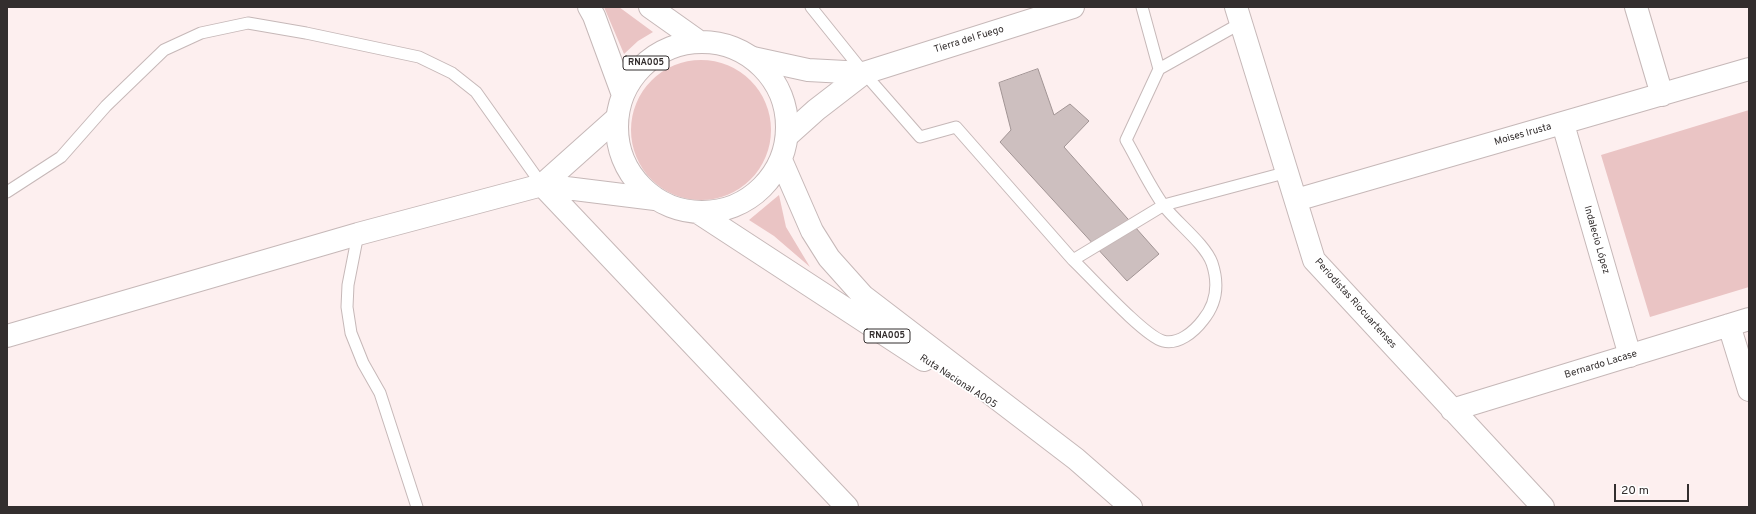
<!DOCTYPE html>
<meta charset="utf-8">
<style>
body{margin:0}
#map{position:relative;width:1756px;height:514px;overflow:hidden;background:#fdefef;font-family:Overpass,sans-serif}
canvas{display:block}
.frame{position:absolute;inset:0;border:8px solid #332e2e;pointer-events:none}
.scale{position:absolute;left:1614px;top:484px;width:75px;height:18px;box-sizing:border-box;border:2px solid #332e2e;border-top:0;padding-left:5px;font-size:12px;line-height:14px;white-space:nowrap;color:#332e2e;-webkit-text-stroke:3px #fff;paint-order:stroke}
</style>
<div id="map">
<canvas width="1756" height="514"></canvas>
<div class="frame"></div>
<div class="scale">20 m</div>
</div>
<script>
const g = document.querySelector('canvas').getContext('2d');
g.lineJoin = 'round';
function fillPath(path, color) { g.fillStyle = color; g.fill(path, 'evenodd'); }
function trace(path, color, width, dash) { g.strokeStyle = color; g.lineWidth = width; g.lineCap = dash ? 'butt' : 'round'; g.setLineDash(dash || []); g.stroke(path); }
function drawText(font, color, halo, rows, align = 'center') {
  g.font = font + ' Overpass,sans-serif'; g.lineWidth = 3.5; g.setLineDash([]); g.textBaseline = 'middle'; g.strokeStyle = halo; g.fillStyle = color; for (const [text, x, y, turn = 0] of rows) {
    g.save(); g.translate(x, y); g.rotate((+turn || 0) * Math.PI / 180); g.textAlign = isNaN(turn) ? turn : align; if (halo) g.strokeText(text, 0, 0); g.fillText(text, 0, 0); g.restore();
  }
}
const green = new Path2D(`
 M604 7H619L653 32 638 41 624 54Z
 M631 130a70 70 0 1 1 140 0a70 70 0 1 1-140 0Z
 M1749 110V287L1650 317 1601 155Z
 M779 195 786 227 810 267 774 236 749 220Z`);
const building = new Path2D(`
 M1038 69 1054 115 1070 104 1089 121 1064 147 1159 254 1127 281 1000 142 1011 130 999 83Z`);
const lane = new Path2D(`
 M811 7 864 73 920 137 956 127 1073 260 1164 205 1288 172
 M1142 7 1159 69
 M7 192 61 157 106 106 164 50 201 33 248 23 306 33 419 57 452 73 476 92 542 185
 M358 234 348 285 347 307 351 333 363 363 380 393 417 507
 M1073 260C1090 276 1144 336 1163 341 1178 345 1194 332 1203 320 1217 303 1219 284 1212 263 1205 244 1177 223 1164 206 1150 187 1138 161 1126 140L1159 69 1241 23`);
const street = new Path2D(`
 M1236 7 1314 260 1543 507
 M1636 7 1662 95
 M1563 124 1630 356
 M542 185 847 507
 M542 185 617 118
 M1296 200 1749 69
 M1729 325 1749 390
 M7 336 358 234 542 185 655 199
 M1452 410 1749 319`);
const secondary = new Path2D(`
 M753 58 808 70 864 73
 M787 136 816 110 864 73 1073 7`);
const highway = new Path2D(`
 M589 7 594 16 623 95
 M650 7 698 41
 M617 127a85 85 0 1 1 170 0a85 85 0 1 1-170 0Z
 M781 160 812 231 829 258 863 296 1076 459 1131 507
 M699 213 924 360`);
const shields = [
 [646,63,46],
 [887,336,46]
];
const shieldNames = [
 ["RNA005",646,63],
 ["RNA005",887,336]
];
const streetNames = [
 ["Tierra del Fuego",969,40,-17],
 ["Moises Irusta",1523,135,-16],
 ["Indalecio López",1596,240,74],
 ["Periodistas Riocuartenses",1355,304,48],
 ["Bernardo Lacase",1601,365,-17],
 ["Ruta Nacional A005",958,382,33]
];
fillPath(green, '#eac4c4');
fillPath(building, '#cdbfbf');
trace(building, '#a19494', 1);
trace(lane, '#c6b8b8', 13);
trace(street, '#c6b8b8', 24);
trace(secondary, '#c6b8b8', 24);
trace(highway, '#c6b8b8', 24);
trace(lane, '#fff', 11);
trace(street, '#fff', 22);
trace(secondary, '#fff', 22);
trace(highway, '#fff', 22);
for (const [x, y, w] of shields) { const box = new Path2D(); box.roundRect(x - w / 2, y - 7, w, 14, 3); g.fillStyle = '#fff'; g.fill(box); trace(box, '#332e2e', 1); }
drawText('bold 9px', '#332e2e', null, shieldNames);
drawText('10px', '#332e2e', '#fff', streetNames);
</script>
